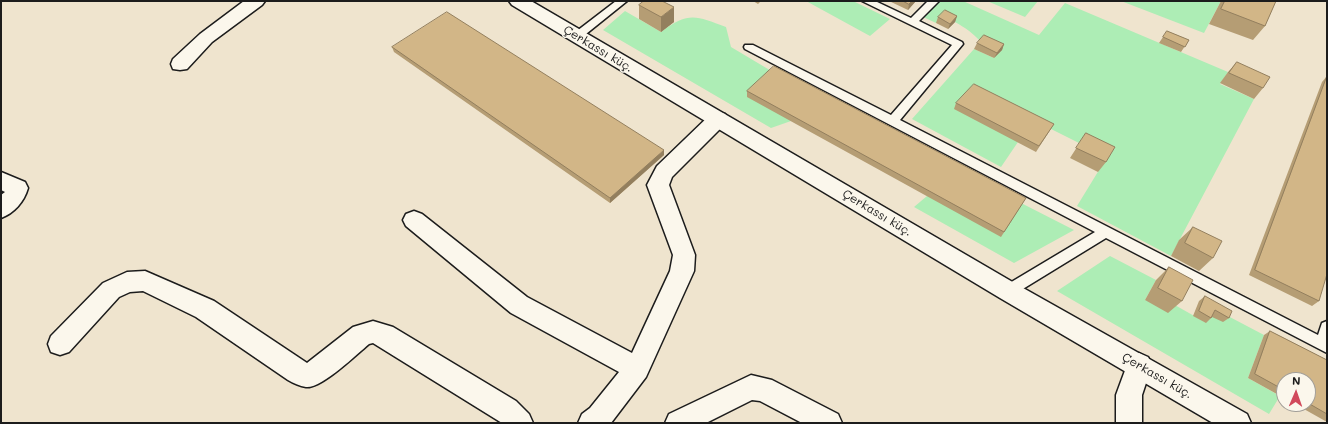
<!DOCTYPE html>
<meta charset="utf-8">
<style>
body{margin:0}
#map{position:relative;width:1328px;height:424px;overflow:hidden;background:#efe4ce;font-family:Mali,sans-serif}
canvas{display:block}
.frame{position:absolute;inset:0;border:2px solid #1c1c1c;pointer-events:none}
.north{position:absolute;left:1276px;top:372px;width:40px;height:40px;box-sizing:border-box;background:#fbf7ec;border:1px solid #a29f99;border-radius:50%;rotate:2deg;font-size:11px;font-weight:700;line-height:16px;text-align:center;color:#1c1c1c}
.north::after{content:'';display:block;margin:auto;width:14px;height:18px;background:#d1495b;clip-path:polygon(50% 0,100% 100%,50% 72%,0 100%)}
</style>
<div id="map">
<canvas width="1328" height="424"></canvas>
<div class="frame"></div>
<div class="north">N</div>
</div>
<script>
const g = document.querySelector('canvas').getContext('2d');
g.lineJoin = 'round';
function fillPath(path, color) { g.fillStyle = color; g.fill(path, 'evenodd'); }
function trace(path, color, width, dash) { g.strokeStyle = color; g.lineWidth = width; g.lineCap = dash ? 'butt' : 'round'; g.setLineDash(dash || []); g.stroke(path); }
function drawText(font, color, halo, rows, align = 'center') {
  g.font = font + ' Mali,sans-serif'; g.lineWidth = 3; g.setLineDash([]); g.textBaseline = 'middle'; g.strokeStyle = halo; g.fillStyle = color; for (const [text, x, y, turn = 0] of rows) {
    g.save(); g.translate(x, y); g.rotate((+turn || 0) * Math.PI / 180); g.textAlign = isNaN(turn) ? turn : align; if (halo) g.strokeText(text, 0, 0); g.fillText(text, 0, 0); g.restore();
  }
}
const green = new Path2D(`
 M806 1H853L890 19 870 36Z
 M934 1H963L1039 35 1065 3 1228 72 1220 84 1254 99 1171 256 1077 206 1107 157 1051 129 1018 142 1001 167 912 119 974 49 994 58C979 37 967 27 943 16L936 23 919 15Z
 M987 1H1038L1025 17Z
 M1121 1H1221L1204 33Z
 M625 11 661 32C689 11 696 16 726 27L731 47 773 72 791 121 771 128 603 30Z
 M927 196 1023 204 1074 230 1014 263 914 207Z
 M1110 256 1156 280 1145 300 1173 304 1205 322 1209 315H1226L1264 335 1248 378 1280 396 1269 414 1057 291Z`);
const lane = new Path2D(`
 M616 1H627L581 38H573L572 36 573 34Z
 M862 1H875L911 18 928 1H939L919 21 962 42 963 44 900 120 1318 335 1322 323 1327 321V353L1106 238 1013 295 1008 297 1003 295 1002 291 1003 287 1095 232 745 49 744 47 745 45H753L891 115 952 45Z`);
const street = new Path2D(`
 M244 1H265L262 5 212 42 187 69 180 70 173 69 171 64 173 59 200 34Z
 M718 112 725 114 728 119 725 124 672 177 669 185 695 255 694 271 646 377 611 423H578L582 414 590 408 619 372 511 313 406 226 403 220 406 214 414 211 422 214 527 297 632 353 670 271 673 255 647 185 657 166 711 114Z
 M1 172 25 182 28 188C24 202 14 213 1 218V195L5 192 1 190Z
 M145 271 214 301 307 363 353 327 373 321 393 327 516 401 529 414 533 423H502L373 343 369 344C357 354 321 389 306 387 300 386 293 383 288 380L196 317 143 291 130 292 119 297 69 352 60 355 51 352 48 344 51 336 103 283 127 272Z
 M1139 353 1148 357 1152 365 1142 395V423H1116V395L1130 357Z
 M751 375 772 380 838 414 842 423H802L760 401 752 400 706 423H665L669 414Z`);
const secondary = new Path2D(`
 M509 1H531L1016 284 1247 414 1251 423H1213L1000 298 512 5Z`);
const wall = new Path2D(`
 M753 1H761L758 4Z
 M889 1H916L908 10Z
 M1221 1H1276L1265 26 1253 40 1209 24Z
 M639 5 674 22 661 32 639 19Z
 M957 16 955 22 948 29 936 23 938 17Z
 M1167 31 1189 40 1181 52 1159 43Z
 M977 43 1004 44 1002 50 994 58 974 49Z
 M392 47 664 155 610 203 394 52Z
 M1237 62 1263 88 1254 99 1220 83 1228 72Z
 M1327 76 1319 301 1312 306 1249 275 1322 82Z
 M747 91 1026 198 1001 237 747 97Z
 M956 103 1054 124 1036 152 954 109Z
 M1086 133 1106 162 1098 172 1070 158Z
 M1193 227 1213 258 1199 271 1171 256 1179 240Z
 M1169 267 1182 301 1168 313 1145 300 1156 280Z
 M1205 296 1229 318 1223 322 1212 317 1206 323 1193 316 1199 301Z
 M1270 331 1327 360V422L1295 404H1308V380H1284V398L1248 378 1264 335Z`);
const shadedWall = new Path2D(`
 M912 1H916L908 10 909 4Z
 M674 7V22L661 32V17Z
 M957 16 955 22 948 29 950 24Z
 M1004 44 1002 50 994 58 997 53Z
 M664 150V155L610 203V198Z`);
const building = new Path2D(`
 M644 1H662L674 7 661 17 639 5Z
 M903 1H912L909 4Z
 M1225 1H1276L1265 26 1221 9Z
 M945 10 957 16 950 24 938 17Z
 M447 12 664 150 610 198 392 47Z
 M1167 31 1189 40 1185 47 1163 37Z
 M984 35 1004 44 997 53 977 43Z
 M1237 62 1270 77 1263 88 1229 73Z
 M774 66 1026 198 1004 232 747 91Z
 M1327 76V274L1319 301 1255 270Z
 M974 84 1054 124 1039 146 956 103Z
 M1086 133 1115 147 1106 162 1076 148Z
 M1193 227 1222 241 1213 258 1185 243Z
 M1169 267 1193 280 1182 301 1158 288Z
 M1205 296 1232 311 1229 318 1215 310 1211 318 1199 311Z
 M1270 331 1327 360V414L1308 403V380H1284V390L1255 374Z`);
const streetNames = [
 ["Çerkassı küç.",598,49,31],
 ["Çerkassı küç.",877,213,31],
 ["Çerkassı küç.",1157,376,30]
];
fillPath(green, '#adedb5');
trace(lane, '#1c1c1c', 3);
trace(street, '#1c1c1c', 3);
trace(secondary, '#1c1c1c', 3);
fillPath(lane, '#fbf7ec');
fillPath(street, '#fbf7ec');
fillPath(secondary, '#fbf7ec');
fillPath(wall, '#b59d74');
fillPath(shadedWall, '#937f5e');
fillPath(building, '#d2b687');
trace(building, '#937f5e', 1);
drawText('12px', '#1c1c1c', '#fbf7ec', streetNames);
</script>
